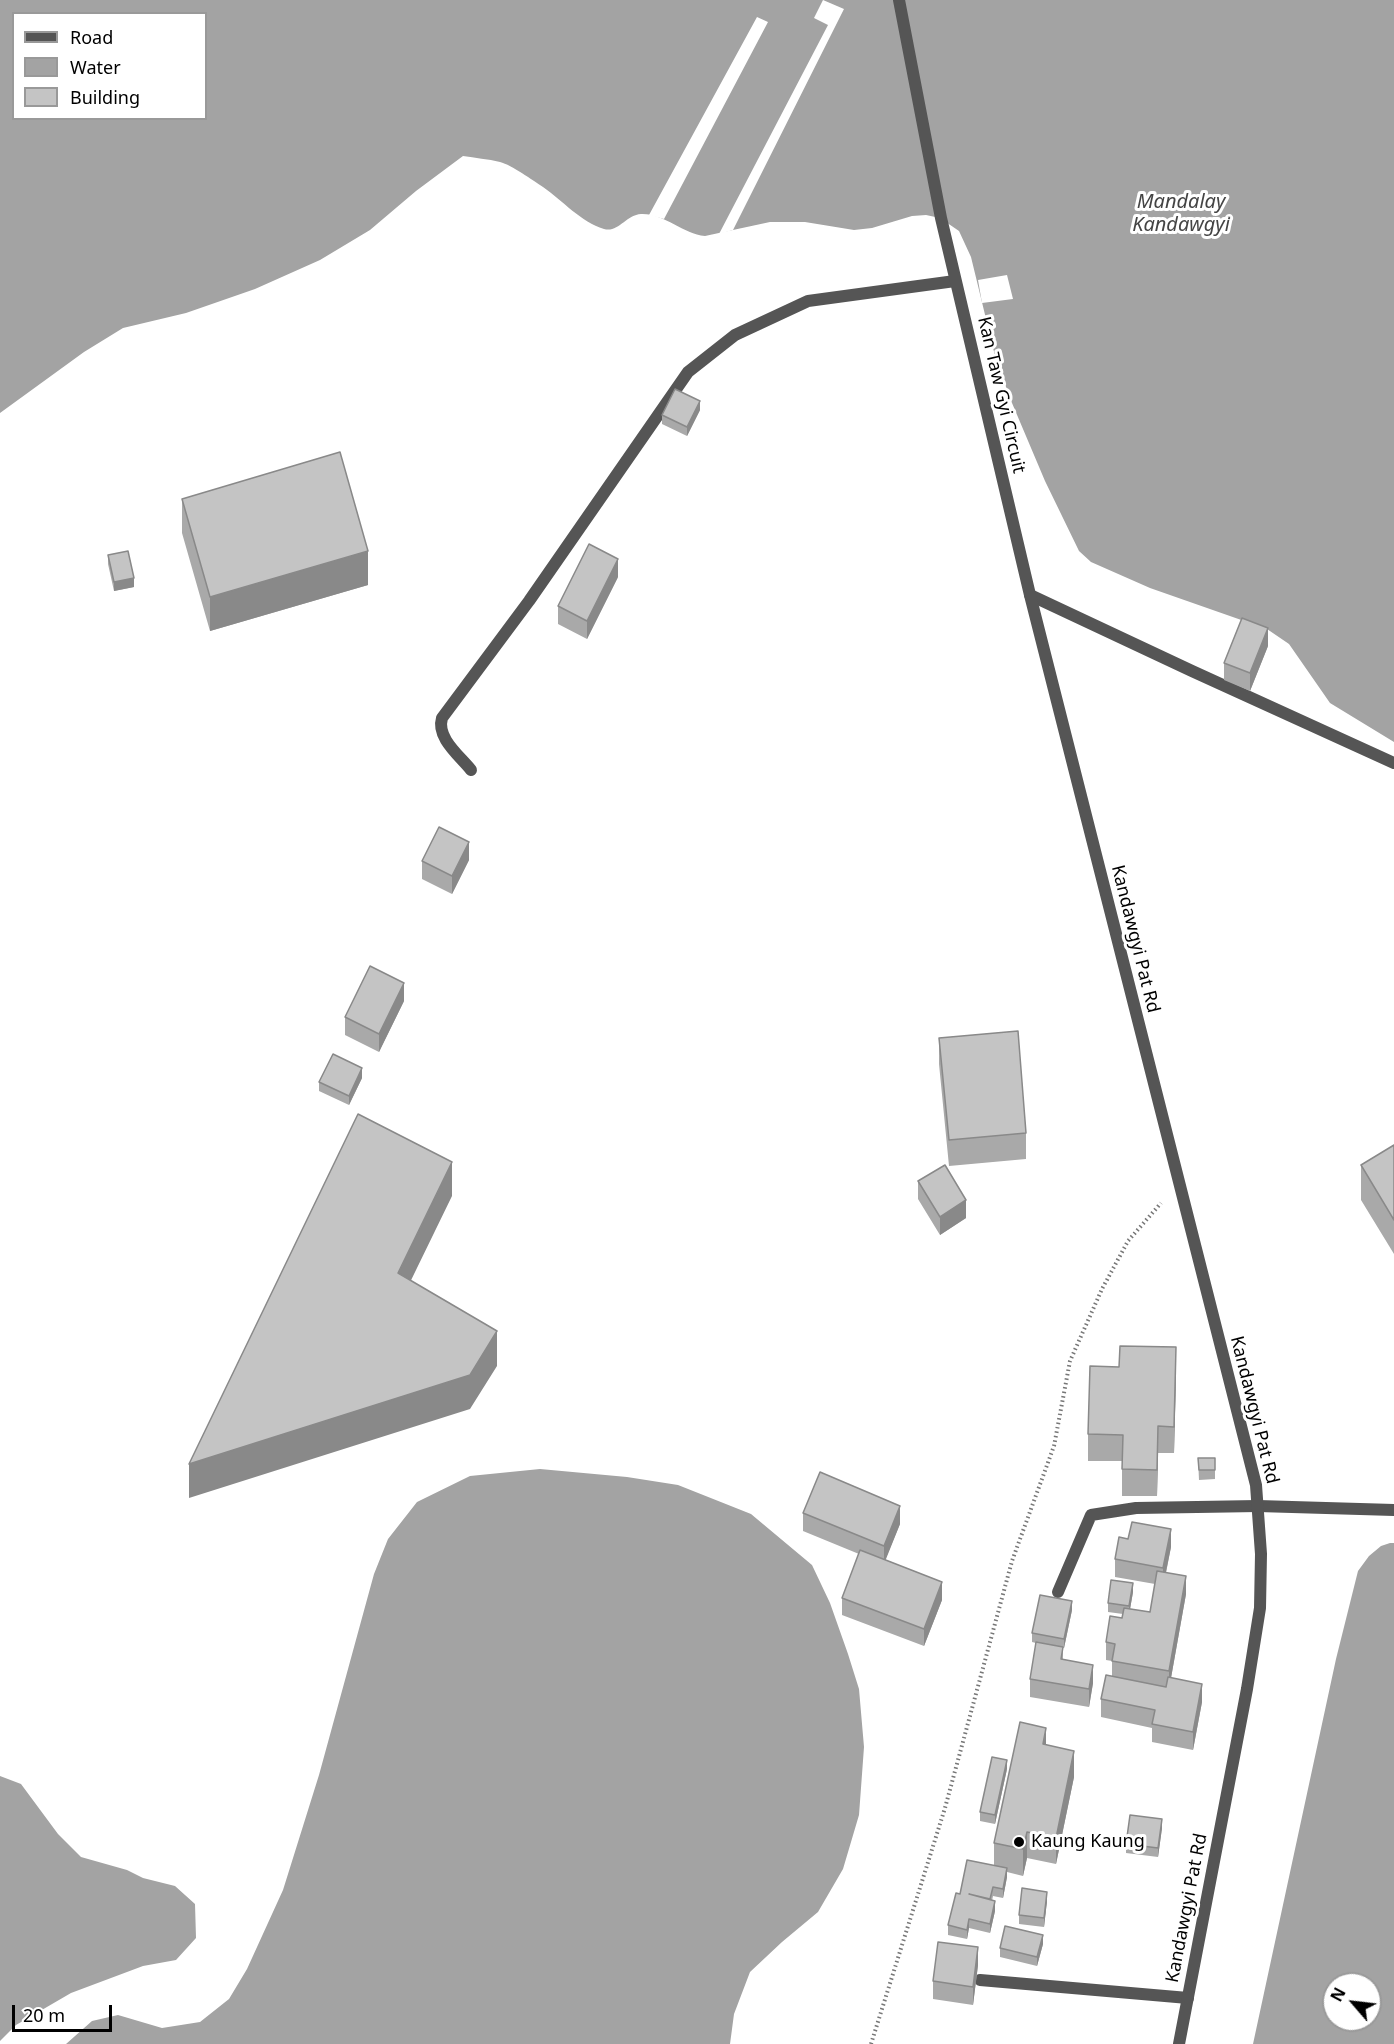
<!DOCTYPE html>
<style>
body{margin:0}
#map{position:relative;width:1394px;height:2044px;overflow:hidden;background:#fff;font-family:"Noto Sans",sans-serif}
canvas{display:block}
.legend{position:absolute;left:12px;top:12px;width:195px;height:108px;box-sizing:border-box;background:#fff;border:2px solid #999;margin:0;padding:8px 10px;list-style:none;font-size:18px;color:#000}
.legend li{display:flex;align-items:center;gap:12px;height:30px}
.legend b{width:30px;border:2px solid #999}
.north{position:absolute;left:1322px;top:1972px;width:60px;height:60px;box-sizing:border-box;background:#fff;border:2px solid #999;border-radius:50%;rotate:298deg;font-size:16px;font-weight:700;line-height:24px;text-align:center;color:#000}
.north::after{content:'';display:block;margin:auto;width:21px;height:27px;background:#000;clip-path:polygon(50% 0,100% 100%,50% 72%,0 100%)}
.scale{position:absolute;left:12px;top:2005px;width:100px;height:27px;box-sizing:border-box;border:3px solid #000;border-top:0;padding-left:8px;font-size:18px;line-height:21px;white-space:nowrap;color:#000;-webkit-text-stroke:4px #fff;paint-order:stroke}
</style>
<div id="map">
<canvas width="1394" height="2044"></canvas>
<ul class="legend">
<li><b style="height:8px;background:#555"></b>Road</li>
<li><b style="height:16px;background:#a3a3a3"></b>Water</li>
<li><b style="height:16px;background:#c4c4c4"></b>Building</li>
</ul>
<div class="north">N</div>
<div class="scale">20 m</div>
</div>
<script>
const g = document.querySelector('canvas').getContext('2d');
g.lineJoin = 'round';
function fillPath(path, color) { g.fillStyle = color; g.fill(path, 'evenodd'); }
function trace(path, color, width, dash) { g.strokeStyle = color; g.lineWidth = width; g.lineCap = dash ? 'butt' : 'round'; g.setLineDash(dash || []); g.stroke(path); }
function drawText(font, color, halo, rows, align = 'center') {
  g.font = font + ' "Noto Sans",sans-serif'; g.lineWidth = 6; g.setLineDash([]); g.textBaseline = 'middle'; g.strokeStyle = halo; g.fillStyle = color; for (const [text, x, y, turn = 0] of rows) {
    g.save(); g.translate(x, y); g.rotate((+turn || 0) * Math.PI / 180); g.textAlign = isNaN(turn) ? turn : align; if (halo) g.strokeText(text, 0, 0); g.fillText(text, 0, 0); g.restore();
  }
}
const water = new Path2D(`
 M0 0H1394V742L1330 703 1289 644 1267 629 1150 588 1091 562 1079 551 1045 481 1012 403 996 360 971 257 959 231 940 218 926 215 912 216 872 228 854 230 805 222H770L705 236C683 234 664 213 641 214 626 215 618 233 604 229 581 222 563 201 543 187 532 180 512 165 500 162 488 159 475 158 463 156L416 191 370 230 320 260 255 289 186 313 123 328 84 352 0 413ZM14 14H206V118H14Z
 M540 1469 627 1477 678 1485 751 1514 812 1565 830 1603 848 1654 859 1689 864 1747 859 1815 843 1869 818 1912 782 1942 750 1972 734 2014 730 2044H66L92 2021 118 2015 162 2028 200 2022 229 1999 247 1969 283 1890 319 1775 374 1574 388 1539 417 1502 470 1476Z
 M1390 1543H1394V2044H1253L1336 1659 1358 1571 1369 1556 1381 1546ZM1334 1984H1370V2020H1334Z
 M0 1776 21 1784 58 1834 81 1857 127 1870 143 1878 175 1886 195 1904 196 1938 176 1960 143 1966 71 1993 16 2025 0 2041Z`);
const pier = new Path2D(`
 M823 0 844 9 733 230 719 234 828 25 814 18Z
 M757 17 768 22 664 219 649 215Z
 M1007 275 1013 299 982 303 978 280Z`);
const path = new Path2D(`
 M871 2044 945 1808 1012 1561 1054 1446 1070 1361 1102 1289 1128 1241 1161 1203`);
const service = new Path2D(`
 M471 770C460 756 436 738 442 718L529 601 688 372 735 335 808 301 955 281
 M1058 1592 1091 1515 1136 1508 1258 1506
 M980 1980 1188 1998`);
const minor = new Path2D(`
 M1030 595 1192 671 1394 763
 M1258 1506 1394 1510`);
const tertiary = new Path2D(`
 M899 0 941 218 1030 595 1256 1485 1261 1554 1260 1608 1247 1689 1179 2044`);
const wall = new Path2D(`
 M700 410 687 436 662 424V415Z
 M182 499 368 585 210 631 182 533Z
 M108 555 134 587 114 591 108 564Z
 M618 577 587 639 558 624V606Z
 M1268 646 1250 691 1224 680V663Z
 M469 860 452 894 422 879V861Z
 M404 1001 379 1052 345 1035V1017Z
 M939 1038 1026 1133V1159L949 1166 939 1064Z
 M362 1078 349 1105 319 1091V1082Z
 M1394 1145V1254L1361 1200V1165Z
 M918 1181 966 1218 940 1235 918 1199Z
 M1176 1373 1174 1453H1158L1157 1496H1122V1461H1088V1434Z
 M1198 1458H1215V1479L1199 1480Z
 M803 1513 900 1524 885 1560 942 1600 924 1646 842 1615V1598L859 1554 803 1531Z
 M1171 1547 1166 1573 1186 1594 1171 1678 1202 1702 1193 1750 1152 1742V1728L1101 1717V1699L1112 1677V1661L1106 1660V1642L1122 1618 1123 1614 1108 1612V1603L1133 1592 1130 1609 1150 1612 1155 1584 1115 1577V1559Z
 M1072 1610 1064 1648H1063V1659L1093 1683 1089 1707 1030 1697V1679L1036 1643 1032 1642V1633Z
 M1046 1745 1074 1777 1056 1864 1027 1858 1023 1876 1007 1872V1877L1003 1898 993 1896 992 1901 995 1911 990 1933 969 1928 967 1939 948 1935V1925L960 1894 994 1865V1843Z
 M1007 1769 995 1824 980 1821V1812Z
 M1162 1828 1158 1857 1126 1853V1844Z
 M1047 1901 1044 1927 1019 1924V1915Z
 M1043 1944 1037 1966 1000 1957V1948Z
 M978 1965 973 2005 933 1999V1981Z`);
const shadedWall = new Path2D(`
 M700 401V410L687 436V427Z
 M368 551V585L210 631V597Z
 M618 559V577L587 639V621Z
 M134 578V587L114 591V582Z
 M1268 628V646L1250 691V673Z
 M469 842V860L452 894V876Z
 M404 983V1001L379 1052V1034Z
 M362 1068V1078L349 1105V1096Z
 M452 1162V1196L398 1307V1273Z
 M966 1200V1218L940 1235V1217Z
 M497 1331V1366L470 1409 189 1498V1464Z
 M1176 1347V1373L1174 1453V1427Z
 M1158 1426V1453L1157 1496V1470Z
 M900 1506V1524L884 1564V1546Z
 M1171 1529V1547L1163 1586V1568Z
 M1186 1576V1594L1169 1689V1671Z
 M942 1582V1600L924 1646V1629Z
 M1133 1583V1592L1129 1615V1606Z
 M1072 1601V1610L1064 1648V1639Z
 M1093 1665V1683L1089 1707V1689Z
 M1202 1684V1702L1193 1750V1732Z
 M1046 1728V1754L1043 1744Z
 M1074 1751V1777L1056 1864V1838Z
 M1007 1760V1769L995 1824V1815Z
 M1162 1819V1828L1158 1857V1848Z
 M1027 1832V1858L1023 1876V1849Z
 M1007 1868V1877L1003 1898V1889Z
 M1047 1892V1901L1044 1927V1918Z
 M995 1901V1911L990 1933V1924Z
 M969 1919V1928L967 1939V1930Z
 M1043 1935V1944L1037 1966V1957Z
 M978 1947V1965L973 2005V1987Z`);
const building = new Path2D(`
 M675 389 700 401 687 427 662 415Z
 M340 452 368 551 210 597 182 499Z
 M589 544 618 559 587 621 558 606Z
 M128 551 134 578 114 582 108 555Z
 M1242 618 1268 628 1250 673 1224 663Z
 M439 827 469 842 452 876 422 861Z
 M370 966 404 983 379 1034 345 1017Z
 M1018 1031 1026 1133 949 1140 939 1038Z
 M333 1054 362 1068 349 1096 319 1082Z
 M358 1114 452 1162 398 1273 497 1331 470 1375 189 1464Z
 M1394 1145V1220L1361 1165Z
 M945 1165 966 1200 940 1217 918 1181Z
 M1120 1346 1176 1347 1174 1427 1158 1426 1157 1470 1122 1469 1123 1435 1088 1434 1090 1366 1119 1367Z
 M1198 1458H1215V1470H1199Z
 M820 1472 900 1506 884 1546 803 1513Z
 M1132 1522 1171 1529 1163 1568 1115 1559 1119 1537 1128 1539Z
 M860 1550 942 1582 924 1629 842 1598Z
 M1157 1571 1186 1576 1169 1671 1112 1661 1115 1644 1106 1642 1110 1616 1122 1618 1124 1608 1150 1612Z
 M1111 1580 1133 1583 1129 1606 1108 1603Z
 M1040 1595 1072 1601 1064 1639 1032 1633Z
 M1036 1642 1063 1647 1061 1659 1093 1665 1089 1689 1030 1679Z
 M1106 1675 1166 1687 1168 1677 1202 1684 1193 1732 1152 1724 1155 1710 1101 1699Z
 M1020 1722 1046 1728 1043 1744 1074 1751 1056 1838 1027 1832 1023 1849 994 1843Z
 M992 1757 1007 1760 995 1815 980 1812Z
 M1130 1815 1162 1819 1158 1848 1126 1844Z
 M967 1860 1007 1868 1003 1889 993 1887 990 1899 969 1894 995 1901 990 1924 969 1919 967 1930 948 1925 956 1893 960 1894Z
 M1022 1888 1047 1892 1044 1918 1019 1915Z
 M1005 1926 1043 1935 1037 1957 1000 1948Z
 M938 1942 978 1947 973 1987 933 1981Z`);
const markers = [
 [1019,1842,6,"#000"]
];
const streetNames = [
 ["Kan Taw Gyi Circuit",1001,395,77],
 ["Kandawgyi Pat Rd",1135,939,76],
 ["Kandawgyi Pat Rd",1254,1410,76],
 ["Kandawgyi Pat Rd",1187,1908,-79]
];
const poiNames = [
 ["Kaung Kaung",1031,1842]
];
const waterNames = [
 ["Mandalay",1181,202],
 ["Kandawgyi",1181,225]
];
fillPath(water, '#a3a3a3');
fillPath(pier, '#fff');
trace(path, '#777', 4, [1.5, 3]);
trace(service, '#555', 12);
trace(minor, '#555', 12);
trace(tertiary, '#555', 12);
fillPath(wall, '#a9a9a9');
fillPath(shadedWall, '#898989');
fillPath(building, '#c4c4c4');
trace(building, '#898989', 1.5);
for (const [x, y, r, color] of markers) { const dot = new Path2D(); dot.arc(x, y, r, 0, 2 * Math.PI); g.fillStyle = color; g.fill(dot); trace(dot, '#fff', 2); }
drawText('18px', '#000', '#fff', streetNames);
drawText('18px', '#000', '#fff', poiNames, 'left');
drawText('italic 20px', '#444', '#fff', waterNames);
</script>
